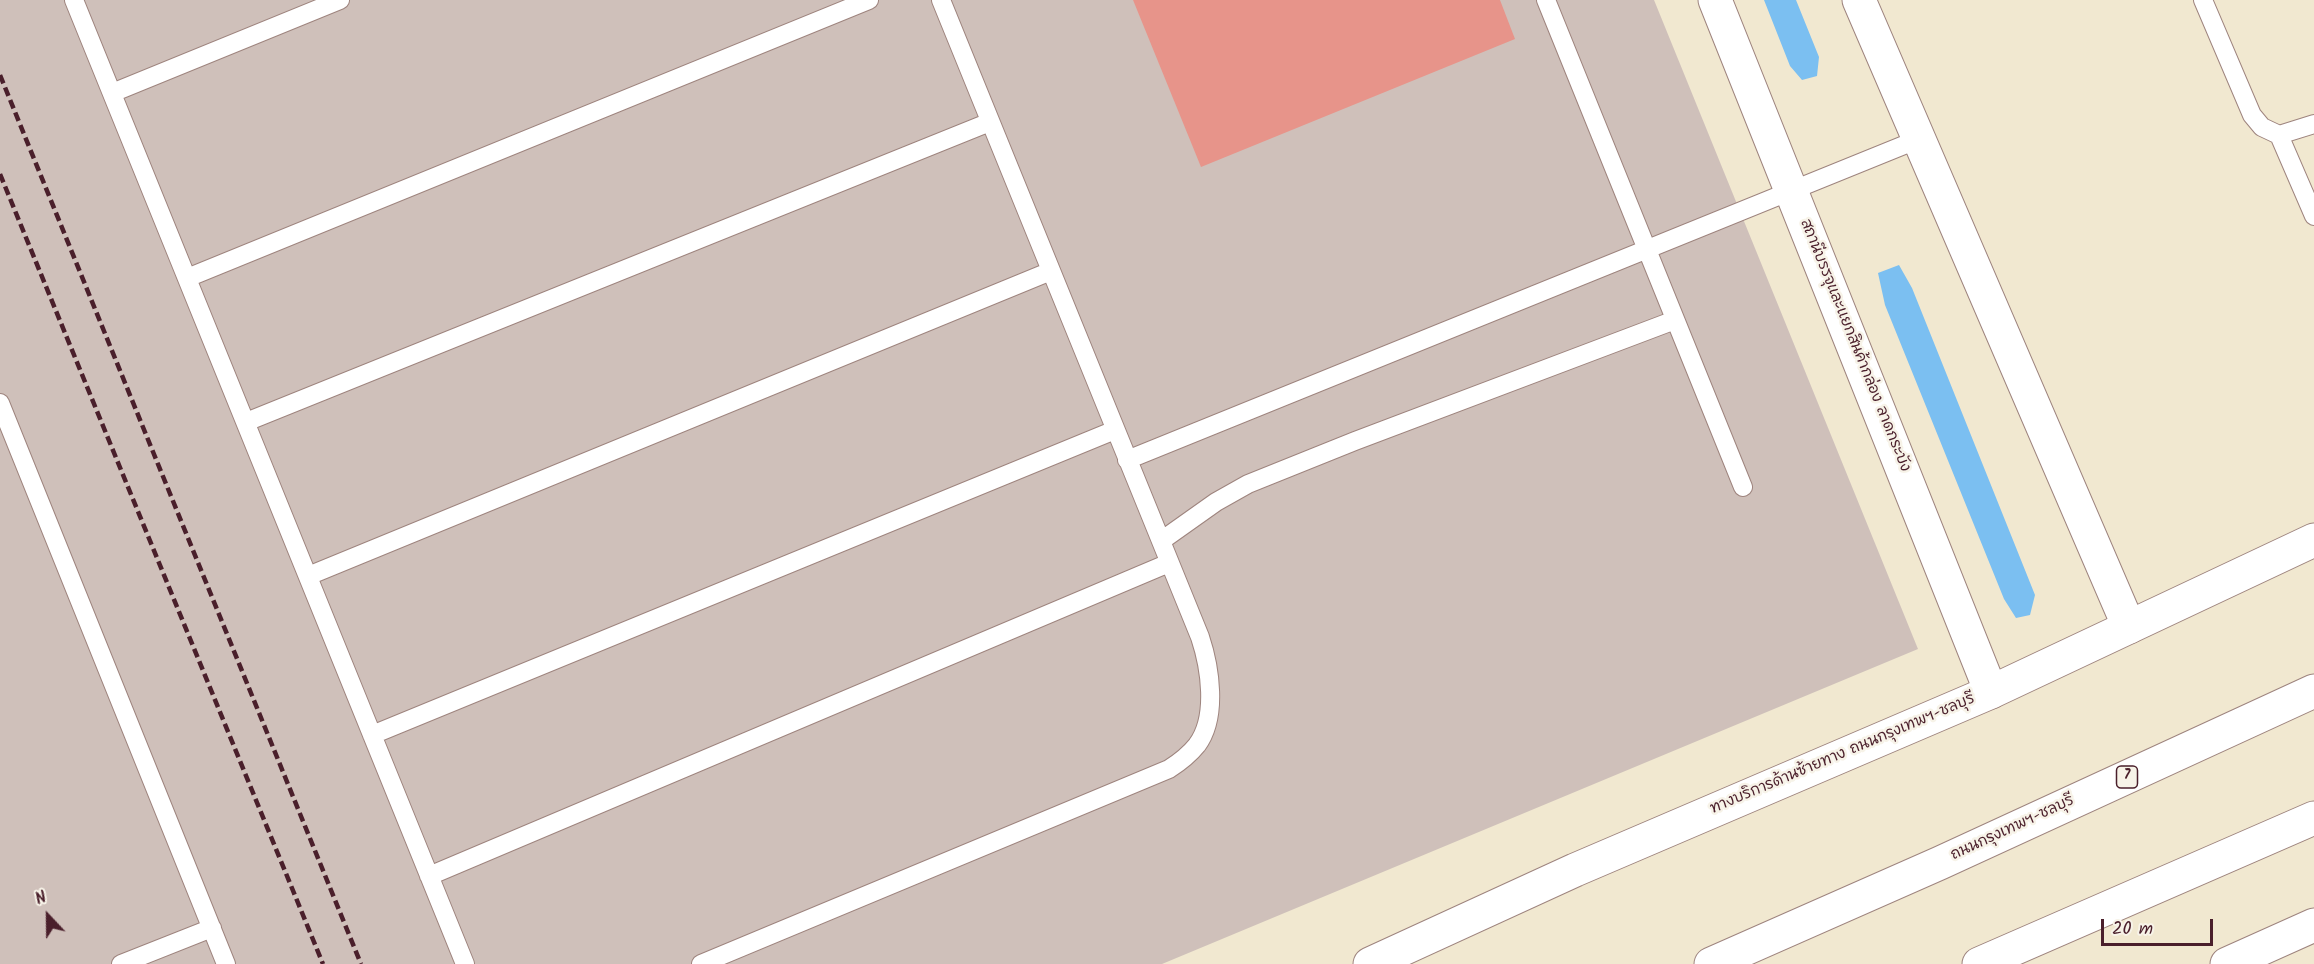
<!DOCTYPE html>
<meta charset="utf-8">
<style>
body{margin:0}
#map{position:relative;width:2314px;height:964px;overflow:hidden;background:#f1e8d0;font-family:Kalam,sans-serif}
canvas{display:block}
.north{position:absolute;left:18px;top:886px;width:60px;height:60px;-webkit-text-stroke:4px #f7f3e8;paint-order:stroke;rotate:338deg;font-size:16px;font-weight:700;line-height:24px;text-align:center;color:#4a1f2b}
.north::after{content:'';display:block;margin:auto;width:21px;height:27px;background:#4a1f2b;clip-path:polygon(50% 0,100% 100%,50% 72%,0 100%)}
.scale{position:absolute;left:2101px;top:919px;width:112px;height:27px;box-sizing:border-box;border:3px solid #4a1f2b;border-top:0;padding-left:8px;font-size:18px;line-height:21px;white-space:nowrap;color:#4a1f2b;-webkit-text-stroke:4px #f7f3e8;paint-order:stroke}
</style>
<div id="map">
<canvas width="2314" height="964"></canvas>
<div class="north">N</div>
<div class="scale">20 m</div>
</div>
<script>
const g = document.querySelector('canvas').getContext('2d');
g.lineJoin = 'round';
function fillPath(path, color) { g.fillStyle = color; g.fill(path, 'evenodd'); }
function trace(path, color, width, dash) { g.strokeStyle = color; g.lineWidth = width; g.lineCap = dash ? 'butt' : 'round'; g.setLineDash(dash || []); g.stroke(path); }
function drawText(font, color, halo, rows, align = 'center') {
  g.font = font + ' Kalam,"Playpen Sans Thai",sans-serif'; g.lineWidth = 5; g.setLineDash([]); g.textBaseline = 'middle'; g.strokeStyle = halo; g.fillStyle = color; for (const [text, x, y, turn = 0] of rows) {
    g.save(); g.translate(x, y); g.rotate((+turn || 0) * Math.PI / 180); g.textAlign = isNaN(turn) ? turn : align; if (halo) g.strokeText(text, 0, 0); g.fillText(text, 0, 0); g.restore();
  }
}
const industrial = new Path2D(`
 M0 0H1654L1918 649 1162 964H0Z`);
const water = new Path2D(`
 M1764 0H1796L1819 57 1817 76 1802 80 1790 66Z
 M1899 265 1912 288 2035 595 2030 615 2016 618 2004 599 1885 305 1878 273Z`);
const building = new Path2D(`
 M1133 0H1500L1515 39 1201 167Z`);
const service = new Path2D(`
 M74 0 465 964
 M1546 0 1743 487
 M2203 0 2252 115 2262 127 2279 135 2314 124
 M112 93 340 0
 M2279 135 2314 216
 M187 278 869 0
 M0 403 226 964
 M246 422 990 122
 M1127 460 1919 139
 M1161 541 1216 502 1248 484 1355 441 1675 320
 M308 576 1051 271
 M372 735 1115 430
 M429 876 1169 563
 M121 964 212 928
 M701 964 1169 769C1180 762 1189 755 1197 745 1218 717 1210 667 1200 637L941 0`);
const minor = new Path2D(`
 M1715 0 1991 692
 M1859 0 2129 627`);
const secondary = new Path2D(`
 M1370 964 1575 870 1991 692 2314 540
 M2227 964 2314 925`);
const motorway = new Path2D(`
 M1711 964 1940 863 2314 691
 M1979 964 2314 818`);
const rail = new Path2D(`
 M0 75 361 964
 M0 174 323 964`);
const shields = [
 [2127,777,21]
];
const shieldNames = [
 ["7",2127,777]
];
const streetNames = [
 ["สถานีบรรจุและแยกสินค้ากล่อง ลาดกระบัง",1854,346,68],
 ["ทางบริการด้านซ้ายทาง ถนนกรุงเทพฯ-ชลบุรี",1843,755,-23],
 ["ถนนกรุงเทพฯ-ชลบุรี",2013,829,-25]
];
fillPath(industrial, '#cfc0ba');
fillPath(water, '#7bbff1');
fillPath(building, '#e7948a');
trace(service, '#9e847e', 20);
trace(minor, '#9e847e', 35);
trace(secondary, '#9e847e', 35);
trace(motorway, '#9e847e', 35);
trace(service, '#fff', 18);
trace(minor, '#fff', 33);
trace(secondary, '#fff', 33);
trace(motorway, '#fff', 33);
trace(rail, '#4a1f2b', 4.5, [9, 4.5]);
for (const [x, y, w] of shields) { const box = new Path2D(); box.roundRect(x - w / 2, y - 11, w, 22, 4.5); g.fillStyle = '#f7f3e8'; g.fill(box); trace(box, '#4a1f2b', 1.5); }
drawText('bold 14px', '#4a1f2b', null, shieldNames);
drawText('15px', '#4a1f2b', '#f7f3e8', streetNames);
</script>
